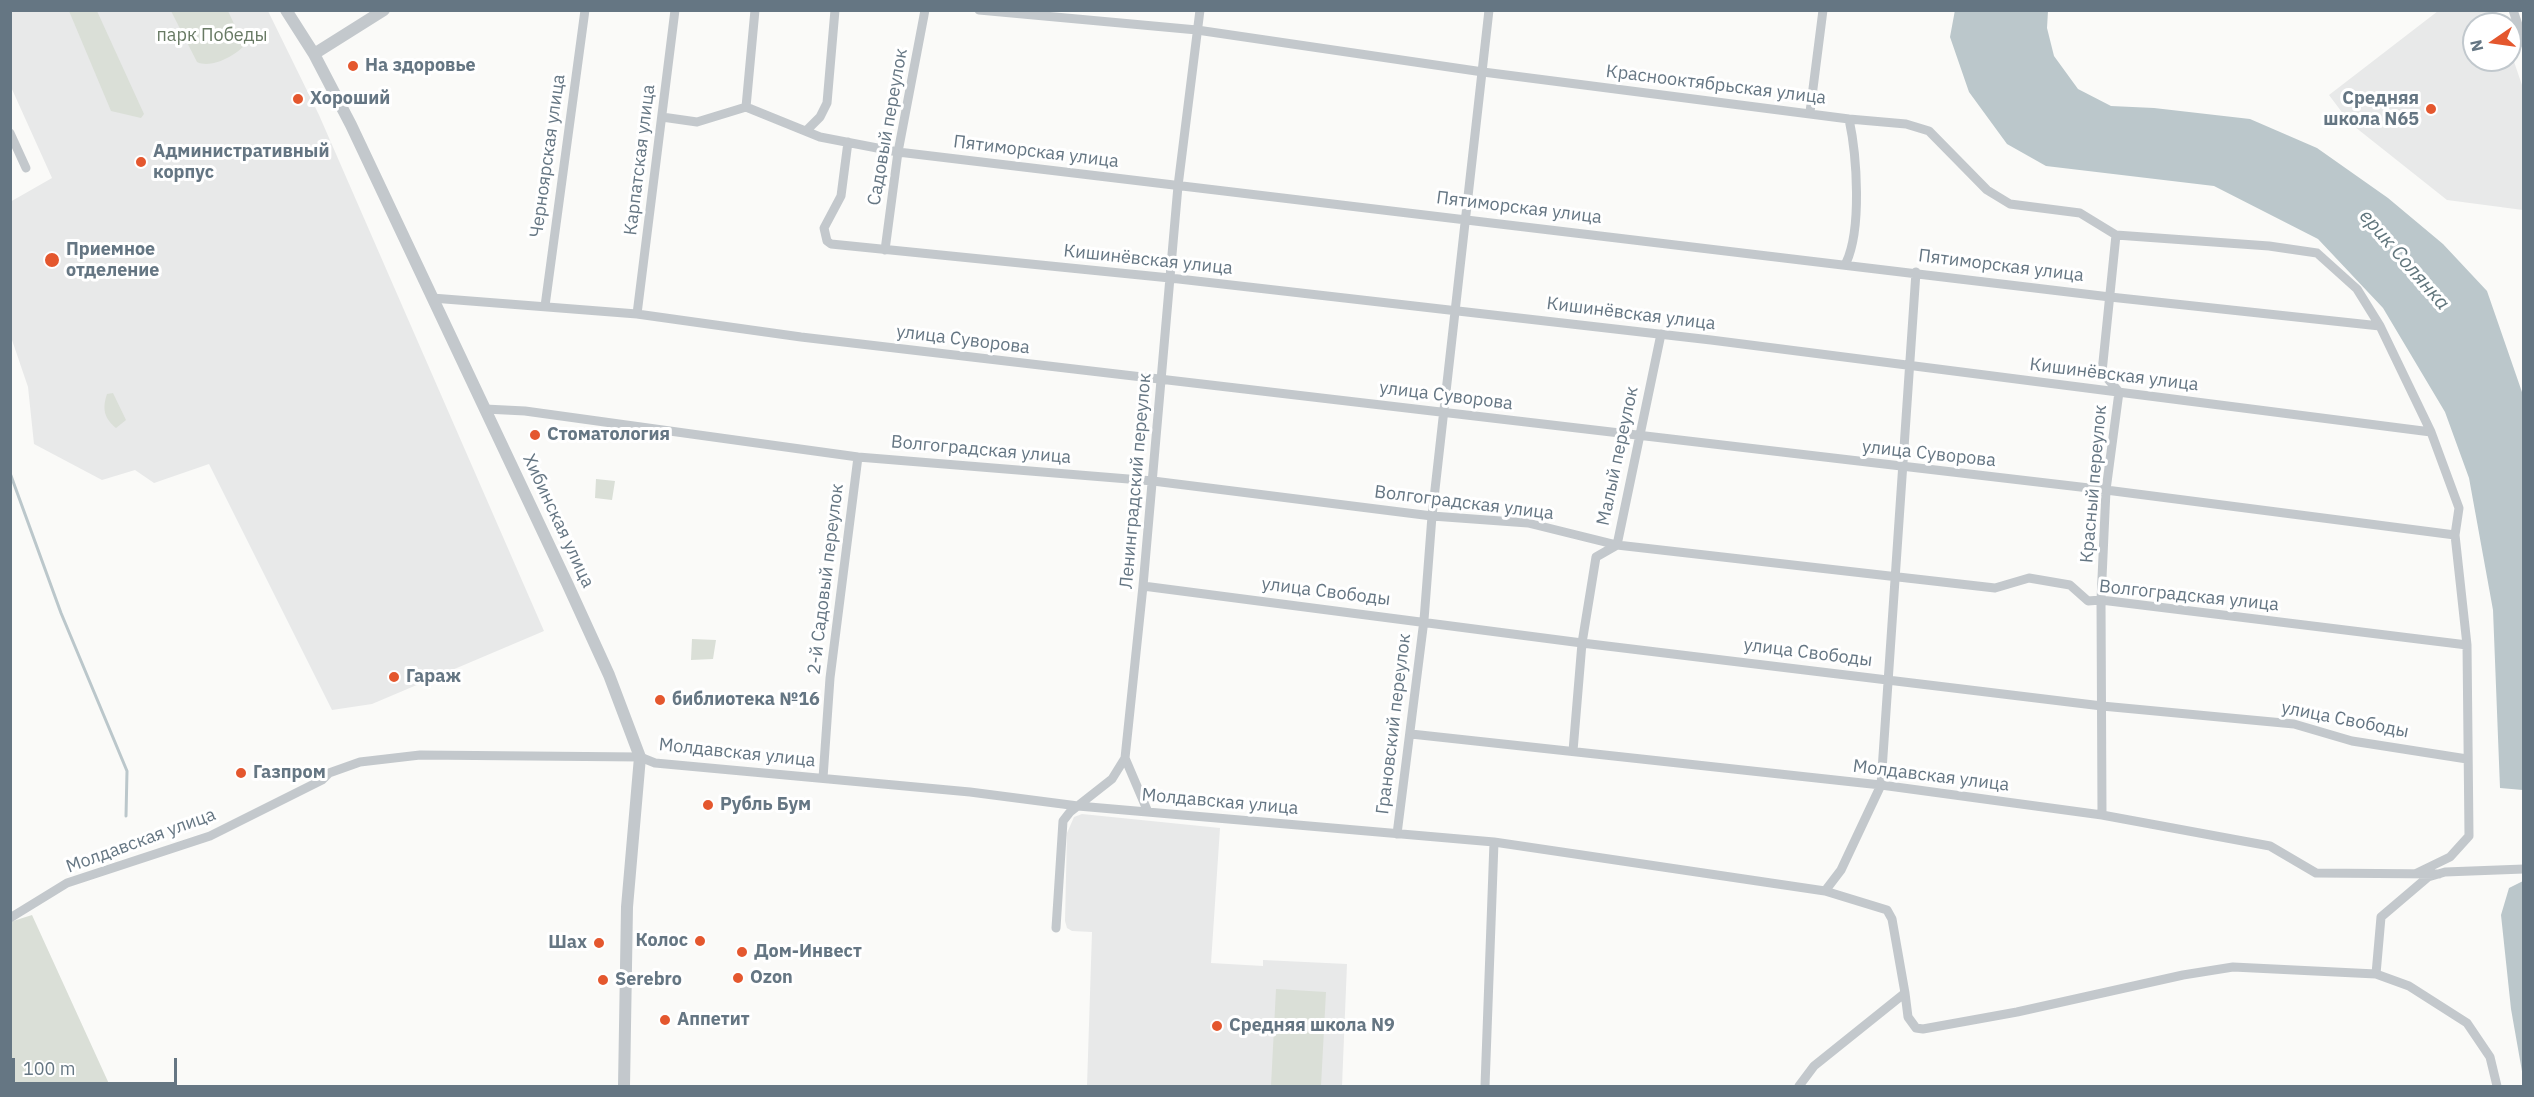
<!DOCTYPE html>
<meta charset="utf-8">
<style>
body{margin:0}
#map{position:relative;width:2534px;height:1097px;overflow:hidden;background:#fafaf8;font-family:"IBM Plex Sans",sans-serif}
canvas{display:block}
.frame{position:absolute;inset:0;border:12px solid #657683;pointer-events:none}
.north{position:absolute;left:2462px;top:12px;width:60px;height:60px;box-sizing:border-box;background:#fff;border:2px solid #c1c8cd;border-radius:50%;rotate:257deg;font-size:16px;font-weight:700;line-height:24px;text-align:center;color:#657683}
.north::after{content:'';display:block;margin:auto;width:21px;height:27px;background:#e4572e;clip-path:polygon(50% 0,100% 100%,50% 72%,0 100%)}
.scale{position:absolute;left:12px;top:1058px;width:165px;height:27px;box-sizing:border-box;border:3px solid #657683;border-top:0;padding-left:8px;font-size:18px;line-height:21px;white-space:nowrap;color:#657683;-webkit-text-stroke:4px #fff;paint-order:stroke}
</style>
<div id="map">
<canvas width="2534" height="1097"></canvas>
<div class="frame"></div>
<div class="north">N</div>
<div class="scale">100 m</div>
</div>
<script>
const g = document.querySelector('canvas').getContext('2d');
g.lineJoin = 'round';
function fillPath(path, color) { g.fillStyle = color; g.fill(path, 'evenodd'); }
function trace(path, color, width, dash) { g.strokeStyle = color; g.lineWidth = width; g.lineCap = dash ? 'butt' : 'round'; g.setLineDash(dash || []); g.stroke(path); }
function drawText(font, color, halo, rows, align = 'center') {
  g.font = font + ' "IBM Plex Sans",sans-serif'; g.lineWidth = 6; g.setLineDash([]); g.textBaseline = 'middle'; g.strokeStyle = halo; g.fillStyle = color; for (const [text, x, y, turn = 0] of rows) {
    g.save(); g.translate(x, y); g.rotate((+turn || 0) * Math.PI / 180); g.textAlign = isNaN(turn) ? turn : align; if (halo) g.strokeText(text, 0, 0); g.fillText(text, 0, 0); g.restore();
  }
}
const built = new Path2D(`
 M11 11H268L319 115 544 631 372 704 332 710 209 464 154 483 135 470 102 480 34 444 28 387 11 337 10 202 52 178 11 87Z
 M2438 11H2496L2501 24H2474V60H2510V50L2523 88V210L2447 200 2350 123 2329 95Z
 M1082 814 1220 828 1211 963 1263 966V960L1347 964 1342 1086H1087L1092 932 1072 931 1067 928 1065 921 1067 833 1074 817Z`);
const green = new Path2D(`
 M69 11H97L144 114 141 118 111 111Z
 M171 11H228L236 28 241 30 245 40 244 46C234 56 211 69 197 62Z
 M113 393 126 420 116 428C104 418 102 409 107 394Z
 M596 479 615 481 612 500 595 498Z
 M692 639 716 640 713 659 691 660Z
 M32 915 110 1086H11L10 922Z
 M1276 989 1326 992 1321 1086H1271Z`);
const water = new Path2D(`
 M1955 10 2048 11 2047 28 2054 56 2078 89 2111 106 2154 108 2250 119 2317 148 2388 198 2443 244 2487 291 2523 395V790L2500 788 2493 610 2469 478 2445 412 2383 308 2318 239 2214 186 2046 166 2007 144 1969 92 1950 37Z
 M2523 881V1077L2511 1009 2501 915 2509 888Z`);
const stream = new Path2D(`
 M10 473 61 613 127 771 126 816`);
const minor = new Path2D(`
 M979 10 1197 30 1483 72 1849 119 1906 124 1929 131 1987 190 2010 204 2080 213 2116 235 2269 246 2317 253 2357 289 2380 326 2431 432 2459 508 2455 535 2467 645 2469 836 2450 857 2417 873
 M2513 10 2524 43
 M746 107 755 10
 M1810 112 1823 10
 M662 117 697 122 746 107 820 137 898 152 2110 297 2380 326
 M807 130 820 117 827 103 835 10
 M10 133 26 168
 M848 142 841 196 824 228 827 241 831 244 1170 278 1711 340 2431 432
 M885 250 898 152 925 10
 M1846 263C1862 229 1857 156 1849 119
 M432 298 637 314 801 337 2106 490 2455 535
 M545 306 585 10
 M637 314 675 10
 M485 409 525 411 858 457 1153 481 1432 516 1528 523 1617 545 1995 588 2029 578 2070 585 2088 601 2101 600 2467 645
 M1143 586 1582 643 2102 706 2294 724 2352 741 2467 759
 M1411 734 1881 785 2102 815 2270 846 2316 873 2439 874
 M1573 751 1582 643 1596 557 1617 545 1661 334
 M1125 758 1148 812
 M823 778 830 678 858 457
 M2102 815 2101 600 2106 490 2119 392 2102 372 2116 235
 M1397 834 1424 620 1432 516 1489 10
 M10 918 67 883 210 836 322 780 329 773 360 762 420 755 640 757 655 763 970 792 1078 806 1494 842 1825 891 1841 870 1881 785 1916 272
 M1056 928 1063 821 1070 812 1112 779 1125 758 1143 586 1178 186 1200 10
 M2376 974 2381 917 2428 877 2445 872 2524 869
 M1905 993 1908 1017 1916 1028 1923 1029 2017 1012 2183 975 2233 967 2376 974 2409 986 2467 1023 2490 1057 2497 1086
 M1485 1086 1494 842
 M1799 1086 1814 1066 1905 993 1892 919 1887 910 1825 891`);
const tertiary = new Path2D(`
 M286 10 314 54 351 125 567 583 609 675 640 757 627 907 624 1086
 M314 54 384 10`);
const markers = [
 [353,66,6,"#e4572e"],
 [298,99,6,"#e4572e"],
 [2431,109,6,"#e4572e"],
 [141,162,6,"#e4572e"],
 [52,260,8,"#e4572e"],
 [535,435,6,"#e4572e"],
 [394,677,6,"#e4572e"],
 [660,700,6,"#e4572e"],
 [241,773,6,"#e4572e"],
 [708,805,6,"#e4572e"],
 [700,941,6,"#e4572e"],
 [599,943,6,"#e4572e"],
 [742,952,6,"#e4572e"],
 [738,978,6,"#e4572e"],
 [603,980,6,"#e4572e"],
 [665,1020,6,"#e4572e"],
 [1217,1026,6,"#e4572e"]
];
const parkNames = [
 ["парк Победы",212,36]
];
const poiNames = [
 ["На здоровье",365,66],
 ["Хороший",310,99],
 ["Средняя",2419,99,"right"],
 ["школа N65",2419,120,"right"],
 ["Административный",153,152],
 ["корпус",153,173],
 ["Приемное",66,250],
 ["отделение",66,271],
 ["Стоматология",547,435],
 ["Гараж",406,677],
 ["библиотека №16",672,700],
 ["Газпром",253,773],
 ["Рубль Бум",720,805],
 ["Колос",688,941,"right"],
 ["Шах",587,943,"right"],
 ["Дом-Инвест",754,952],
 ["Ozon",750,978],
 ["Serebro",615,980],
 ["Аппетит",677,1020],
 ["Средняя школа N9",1229,1026]
];
const streetNames = [
 ["Краснооктябрьская улица",1716,85,7],
 ["Садовый переулок",888,127,-80],
 ["Пятиморская улица",1036,152,7],
 ["Черноярская улица",548,156,-82],
 ["Карпатская улица",640,160,-83],
 ["Пятиморская улица",1519,208,7],
 ["Кишинёвская улица",1148,260,6],
 ["Пятиморская улица",2001,266,7],
 ["Кишинёвская улица",1631,314,7],
 ["улица Суворова",963,340,7],
 ["Кишинёвская улица",2114,375,7],
 ["улица Суворова",1446,396,7],
 ["Волгоградская улица",981,450,5],
 ["улица Суворова",1929,454,6],
 ["Малый переулок",1618,456,-78],
 ["Ленинградский переулок",1136,481,-85],
 ["Красный переулок",2094,484,-85],
 ["Волгоградская улица",1464,503,7],
 ["Хибинская улица",558,521,65],
 ["2-й Садовый переулок",826,579,-83],
 ["улица Свободы",1326,592,7],
 ["Волгоградская улица",2189,596,6],
 ["улица Свободы",1808,653,7],
 ["улица Свободы",2345,720,11],
 ["Грановский переулок",1394,724,-83],
 ["Молдавская улица",737,753,6],
 ["Молдавская улица",1931,776,7],
 ["Молдавская улица",1220,802,5],
 ["Молдавская улица",141,841,-20]
];
const waterNames = [
 ["ерик Солянка",2404,260,49]
];
fillPath(built, '#e8e9e9');
fillPath(green, '#dadfd7');
fillPath(water, '#bbc7cb');
trace(stream, '#bbc7cb', 3);
trace(minor, '#c3c8cc', 9);
trace(tertiary, '#c3c8cc', 12);
for (const [x, y, r, color] of markers) { const dot = new Path2D(); dot.arc(x, y, r, 0, 2 * Math.PI); g.fillStyle = color; g.fill(dot); trace(dot, '#fff', 2); }
drawText('18px', '#687a64', '#fff', parkNames);
drawText('bold 18px', '#657683', '#fff', poiNames, 'left');
drawText('18px', '#657683', '#fff', streetNames);
drawText('italic 20px', '#60757c', '#fff', waterNames);
</script>
